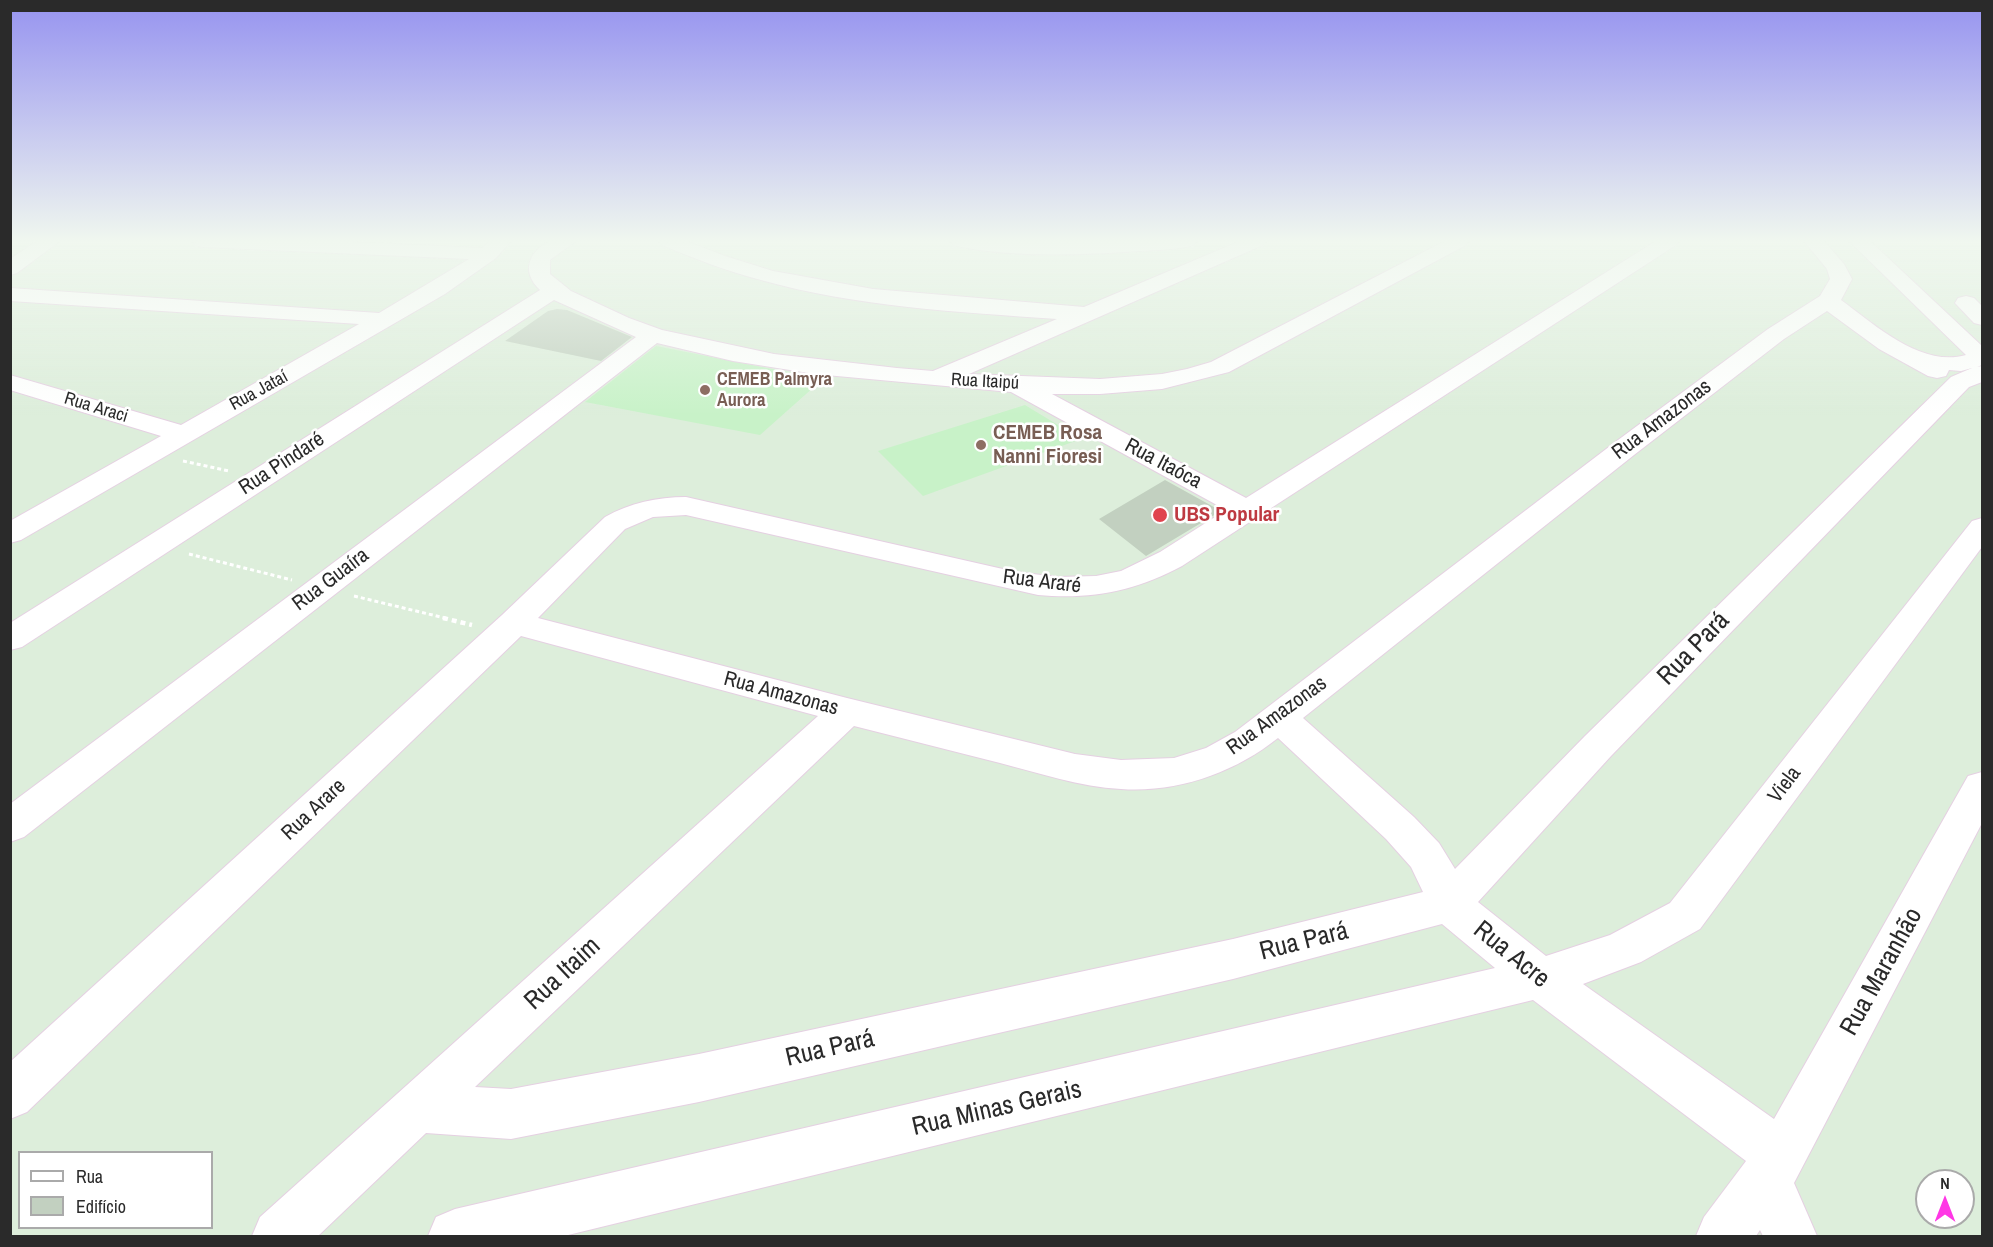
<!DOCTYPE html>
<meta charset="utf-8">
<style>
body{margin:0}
#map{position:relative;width:1993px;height:1247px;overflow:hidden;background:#ddeedb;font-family:"Archivo Narrow",sans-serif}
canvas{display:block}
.frame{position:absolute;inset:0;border:12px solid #2a2a2a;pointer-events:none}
.legend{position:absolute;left:18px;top:1151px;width:195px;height:78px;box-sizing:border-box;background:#fff;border:2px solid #aaa;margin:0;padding:8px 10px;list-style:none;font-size:18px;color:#2a2a2a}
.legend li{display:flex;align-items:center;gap:12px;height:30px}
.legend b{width:30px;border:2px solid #aaa}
.north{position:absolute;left:1915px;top:1169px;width:60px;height:60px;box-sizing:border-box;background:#fff;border:2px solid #aaa;border-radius:50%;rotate:0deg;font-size:16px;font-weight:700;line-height:24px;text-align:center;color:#2a2a2a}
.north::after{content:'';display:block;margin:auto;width:21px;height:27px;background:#ff37e5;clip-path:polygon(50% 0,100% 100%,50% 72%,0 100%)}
</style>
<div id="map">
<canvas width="1993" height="1247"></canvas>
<div class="frame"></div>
<ul class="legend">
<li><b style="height:8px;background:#fff"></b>Rua</li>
<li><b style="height:16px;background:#c2d0c0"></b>Edifício</li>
</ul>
<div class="north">N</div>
</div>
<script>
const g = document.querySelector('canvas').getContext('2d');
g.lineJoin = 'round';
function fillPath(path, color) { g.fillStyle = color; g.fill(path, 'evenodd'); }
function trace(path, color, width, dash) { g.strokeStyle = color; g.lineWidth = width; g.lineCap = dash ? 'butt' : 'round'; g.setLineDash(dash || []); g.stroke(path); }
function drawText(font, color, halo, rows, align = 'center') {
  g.font = font + ' "Archivo Narrow",sans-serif'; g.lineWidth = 5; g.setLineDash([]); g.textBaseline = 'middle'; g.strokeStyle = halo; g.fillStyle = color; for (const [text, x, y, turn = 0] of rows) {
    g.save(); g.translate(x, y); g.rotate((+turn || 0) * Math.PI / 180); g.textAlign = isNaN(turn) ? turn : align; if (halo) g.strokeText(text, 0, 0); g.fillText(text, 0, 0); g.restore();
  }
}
const education = new Path2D(`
 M656 346 823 379 760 435 585 402Z
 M1025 405 1081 439 923 496 878 451Z`);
const building = new Path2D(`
 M557 309 567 310 632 337 601 361 505 341 548 311Z
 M1165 480 1221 511 1146 556 1099 519Z`);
const pathFar1 = new Path2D(`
 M183 461 229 471
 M189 554 292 580
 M354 596 449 619`);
const path = new Path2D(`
 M443 618 472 625`);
const minor = new Path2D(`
 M37 241H60L17 273 10 275V259Z
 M192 241H327L482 248 490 241H511L496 258 445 294 21 540 10 543V521L161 436 10 390V375L181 425 359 324 10 301V288L379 313 469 259 202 247 195 245Z
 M550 241H576L550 260V274L571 291 629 318 662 330 774 354 897 368 933 371 1057 319C958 312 857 307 761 280 727 271 695 259 662 245L659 241H686L725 256 773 271 873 289 1084 307 1240 241H1266L1263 245 969 374 1100 379 1162 374 1187 369 1211 362 1445 241H1469L1466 245 1229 372 1162 389 1100 394H1052L1246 498 1656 241H1679L1676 245 1182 566C1135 591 1091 600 1038 595L686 515 653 517 625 529 538 618 847 698 1075 754 1121 760 1174 758 1206 748 1235 732 1614 443 1768 329 1820 296 1830 279 1827 269 1804 241H1824L1844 264 1852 279 1841 300C1874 324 1921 368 1966 355L1849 241H1870L1982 346V365L1977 367 1982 366V382L1969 387 1611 756 1478 902 1546 956 1610 935 1670 903 1972 521 1982 518V547L1700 929 1641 962 1583 984 1774 1119 1968 776 1982 772V823L1794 1183 1817 1236H1763L1760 1230 1756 1236H1696L1704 1217 1746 1161 1533 1000 564 1236H428L436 1217 455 1209 1495 968 1442 924 1233 979 699 1102 511 1139 426 1133 318 1236H252L260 1217 818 716 521 636 27 1112 10 1119V1062L502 615 605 517C630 503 657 497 686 497L1016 572 1058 577 1096 576 1121 571 1160 552 1226 510 1011 392 815 374 733 361 657 343 24 837 10 842V804L636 337 554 300 22 647 10 650V623L540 290C521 272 528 252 550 241ZM1827 311 1879 349 1928 376 1937 378 1946 376 1949 370 1961 371 1972 368 1951 377 1585 736 1455 869 1439 843 1414 817 1303 718 1634 455 1784 339ZM854 726C903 738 951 751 1000 763 1039 773 1080 787 1121 789 1177 793 1234 773 1278 738L1386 839 1411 867 1423 892 1233 939 699 1054 511 1089 475 1087Z
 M950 241H1197L1194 245C1176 250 1157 250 1139 251 1085 255 1004 258 953 245Z
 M1966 296 1974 298 1982 306V325L1974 323 1955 303 1958 298Z`);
const markers = [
 [705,390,6,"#8d6e63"],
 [981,445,6,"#8d6e63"],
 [1160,515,8,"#e0444e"]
];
const farEducationnames = [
 ["CEMEB Palmyra",717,380],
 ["Aurora",717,401]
];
const farStreetnames = [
 ["Rua Itaipú",985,382,3],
 ["Rua Jataí",259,391,-29],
 ["Rua Araci",96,408,17]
];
const streetNames = [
 ["Rua Amazonas",1662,420,-37],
 ["Rua Pindaré",282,464,-33],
 ["Rua Itaóca",1163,464,28],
 ["Rua Guaíra",331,580,-37],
 ["Rua Araré",1042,582,7],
 ["Rua Amazonas",781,694,15],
 ["Rua Amazonas",1277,716,-36],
 ["Viela",1785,785,-53],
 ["Rua Arare",314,810,-43]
];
const educationNames = [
 ["CEMEB Rosa",993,433],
 ["Nanni Fioresi",993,457]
];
const healthNames = [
 ["UBS Popular",1174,515]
];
const nearStreetnames = [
 ["Rua Pará",1694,649,-46],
 ["Rua Pará",1304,942,-14],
 ["Rua Acre",1511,955,39],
 ["Rua Maranhão",1882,972,-61],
 ["Rua Itaim",563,974,-43],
 ["Rua Pará",830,1049,-13],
 ["Rua Minas Gerais",997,1109,-13]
];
fillPath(education, '#c8f2c8');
fillPath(building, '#c2d0c0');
trace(minor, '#e5d0e2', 2);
trace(pathFar1, '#fff', 3, [4, 3]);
trace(path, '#fff', 4.5, [5, 4]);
fillPath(minor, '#fff');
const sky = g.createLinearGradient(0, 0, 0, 415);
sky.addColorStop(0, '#9693f0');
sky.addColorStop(0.58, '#f0f7ef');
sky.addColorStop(1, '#f0f7ef00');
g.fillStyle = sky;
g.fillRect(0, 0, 1993, 415);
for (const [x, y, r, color] of markers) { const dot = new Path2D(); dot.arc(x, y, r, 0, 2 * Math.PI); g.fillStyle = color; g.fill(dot); trace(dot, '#fff', 2); }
drawText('bold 18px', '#785e54', '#fff', farEducationnames, 'left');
drawText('18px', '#2a2a2a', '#fff', farStreetnames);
drawText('21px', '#2a2a2a', '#fff', streetNames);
drawText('bold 21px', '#785e54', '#fff', educationNames, 'left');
drawText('bold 21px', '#be3a42', '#fff', healthNames, 'left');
drawText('26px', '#2a2a2a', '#fff', nearStreetnames);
</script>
